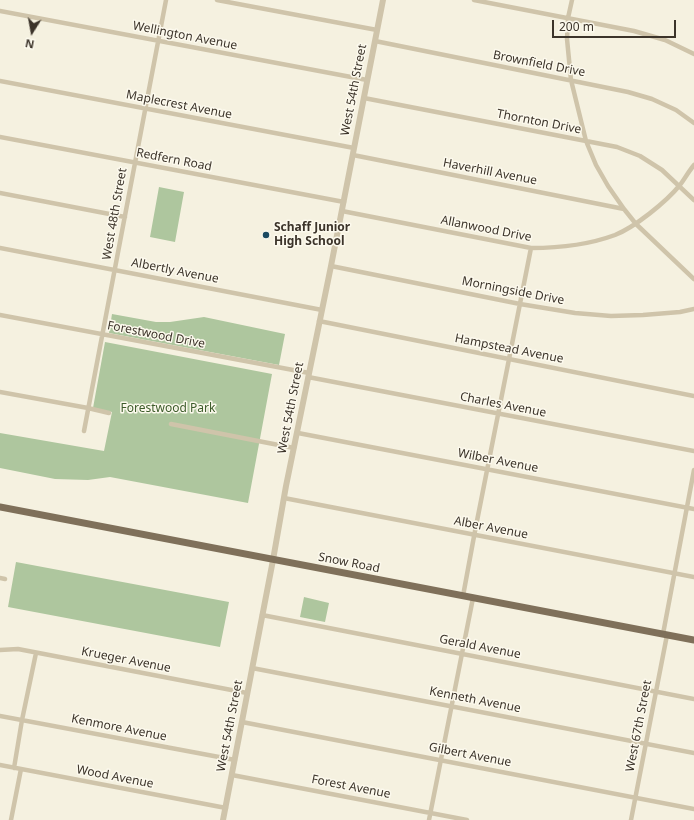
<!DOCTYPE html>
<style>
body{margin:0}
#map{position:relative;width:694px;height:820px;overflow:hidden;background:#f5f1e0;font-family:"Noto Sans",sans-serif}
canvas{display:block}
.north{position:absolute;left:12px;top:12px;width:40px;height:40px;-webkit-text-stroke:3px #fcf9ed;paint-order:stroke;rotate:191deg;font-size:11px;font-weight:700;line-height:16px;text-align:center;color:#3c342a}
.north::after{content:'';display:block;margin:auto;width:14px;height:18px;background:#3c342a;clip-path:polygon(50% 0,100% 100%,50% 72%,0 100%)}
.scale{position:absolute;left:552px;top:20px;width:124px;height:18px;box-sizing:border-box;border:2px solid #3c342a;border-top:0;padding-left:5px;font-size:12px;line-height:14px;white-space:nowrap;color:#3c342a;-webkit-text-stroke:3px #fcf9ed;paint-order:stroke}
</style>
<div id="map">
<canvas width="694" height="820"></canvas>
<div class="north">N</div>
<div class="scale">200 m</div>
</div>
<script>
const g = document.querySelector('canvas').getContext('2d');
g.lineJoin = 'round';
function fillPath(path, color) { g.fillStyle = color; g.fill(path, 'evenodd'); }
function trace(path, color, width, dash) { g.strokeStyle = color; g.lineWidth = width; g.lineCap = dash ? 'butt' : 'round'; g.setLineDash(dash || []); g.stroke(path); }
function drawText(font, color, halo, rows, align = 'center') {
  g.font = font + ' "Noto Sans",sans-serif'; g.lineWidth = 3; g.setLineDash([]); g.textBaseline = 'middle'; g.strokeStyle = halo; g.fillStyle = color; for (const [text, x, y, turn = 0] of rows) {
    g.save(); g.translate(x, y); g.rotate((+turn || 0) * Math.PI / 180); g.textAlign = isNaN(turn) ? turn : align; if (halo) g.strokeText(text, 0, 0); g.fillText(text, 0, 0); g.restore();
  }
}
const green = new Path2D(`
 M159 187 184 192 175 242 150 237Z
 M112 314 156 322H170L204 317 285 334 279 365 109 333Z
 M105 342 272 374 248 503 110 477 88 480 55 479 0 468V433L104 451 112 412 93 408Z
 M16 562 229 602 220 647 8 607Z
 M304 597 329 603 325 622 300 617Z`);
const minor = new Path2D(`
 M217 0 377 30
 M474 0 634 31 665 40 694 54
 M572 0 568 18 567 39 571 80 586 141 596 165 608 186 624 209 636 224 694 279
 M0 11 367 80
 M375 41 628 92 652 99 676 110 694 123
 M0 81 354 148
 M364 98 617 147 640 156 662 170 694 200
 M0 137 344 202
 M353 155 624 209
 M0 193 125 217
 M342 211 531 248C559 248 588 245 615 235 635 227 666 202 680 185 685 178 689 171 694 165
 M0 248 322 310
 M331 266 520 304 575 313 611 316 643 315 680 312 694 309
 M0 315 309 373
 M319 321 694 396
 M308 377 694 451
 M0 392 88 408 109 413
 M171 424 294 448
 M84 431 166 0
 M298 433 694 509
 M284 498 694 577
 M0 578 5 579
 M463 596 475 531 531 248
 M262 615 694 699
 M663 634 694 470
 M0 650 18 649 247 693
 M252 668 694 753
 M0 716 235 760
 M242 722 694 809
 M0 765 226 808
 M14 768 22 720 36 653
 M232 775 467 820
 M11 820 21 769
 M429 820 473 598
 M631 820 667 635`);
const tertiary = new Path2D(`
 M223 820 273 560 286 486 331 266 383 0`);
const primary = new Path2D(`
 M0 507 694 640`);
const markers = [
 [266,235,4,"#1b4a61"]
];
const streetNames = [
 ["Wellington Avenue",185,36,11],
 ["Brownfield Drive",539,64,11],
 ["West 54th Street",354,90,-79],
 ["Maplecrest Avenue",179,105,11],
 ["Thornton Drive",539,122,11],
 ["Redfern Road",174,160,11],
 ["Haverhill Avenue",490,172,11],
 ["West 48th Street",115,214,-80],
 ["Allanwood Drive",486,229,11],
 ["Albertly Avenue",175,271,11],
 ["Morningside Drive",513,291,11],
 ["Forestwood Drive",156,335,11],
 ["Hampstead Avenue",509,349,11],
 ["Charles Avenue",503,405,11],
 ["West 54th Street",291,408,-79],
 ["Wilber Avenue",498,461,11],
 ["Alber Avenue",491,528,11],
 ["Snow Road",349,563,11],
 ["Gerald Avenue",480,647,11],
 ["Krueger Avenue",126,660,11],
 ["Kenneth Avenue",475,700,11],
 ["West 54th Street",230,726,-79],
 ["West 67th Street",639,726,-79],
 ["Kenmore Avenue",119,728,11],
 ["Gilbert Avenue",470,755,11],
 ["Wood Avenue",115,777,11],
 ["Forest Avenue",351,787,11]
];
const poiNames = [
 ["Schaff Junior",274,228],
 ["High School",274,242]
];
const parkNames = [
 ["Forestwood Park",168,409]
];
fillPath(green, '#aec69e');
trace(minor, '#cfc4aa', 4.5);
trace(tertiary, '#cfc4aa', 6);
trace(primary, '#7f705a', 7);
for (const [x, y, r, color] of markers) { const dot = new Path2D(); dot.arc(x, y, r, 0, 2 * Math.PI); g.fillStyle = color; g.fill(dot); trace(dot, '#fcf9ed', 1.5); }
drawText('12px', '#3c342a', '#fcf9ed', streetNames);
drawText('bold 12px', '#3c342a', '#fcf9ed', poiNames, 'left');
drawText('12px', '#3d5c2b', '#fcf9ed', parkNames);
</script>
